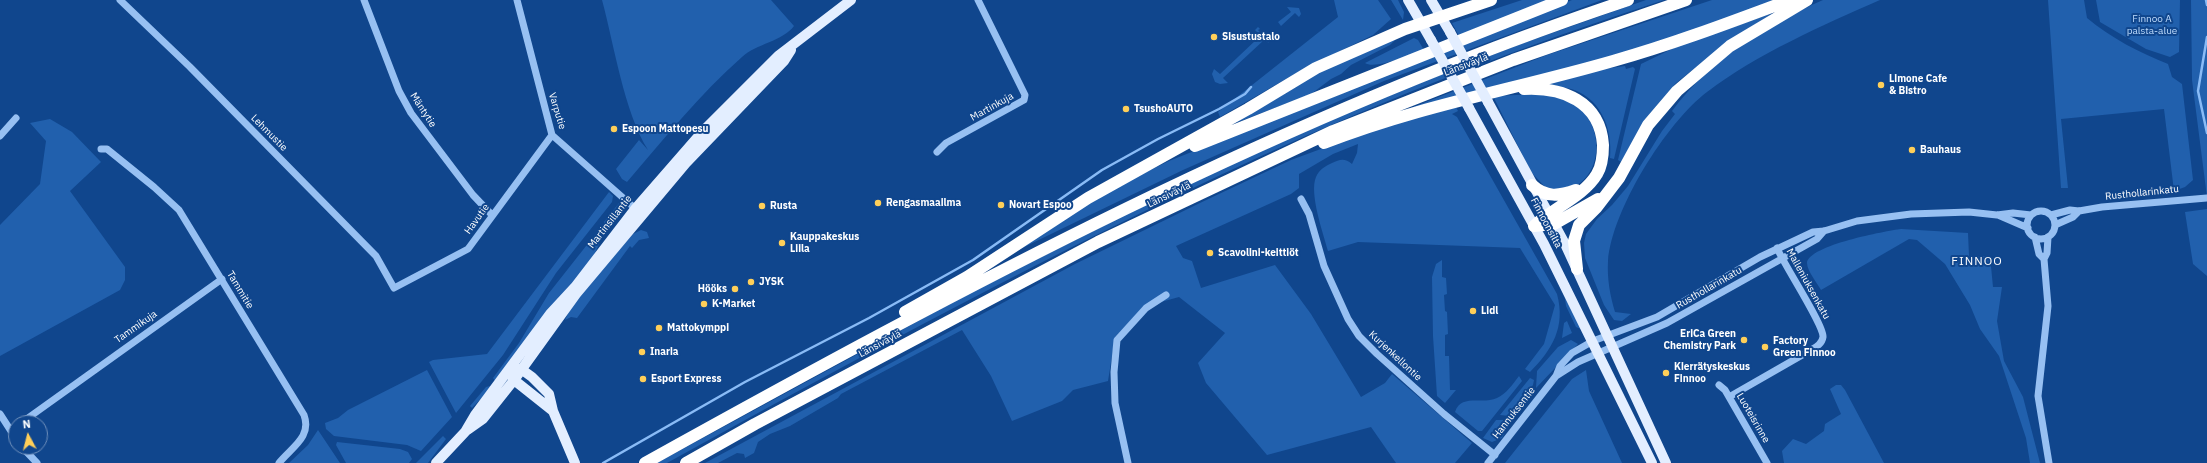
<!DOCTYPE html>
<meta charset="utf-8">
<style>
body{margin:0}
#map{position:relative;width:2207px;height:463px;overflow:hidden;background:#10468d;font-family:"IBM Plex Sans",sans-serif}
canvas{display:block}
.north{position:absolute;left:8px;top:415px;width:40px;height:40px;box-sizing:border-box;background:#10468d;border:1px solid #7090bb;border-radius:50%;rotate:353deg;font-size:11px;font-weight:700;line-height:16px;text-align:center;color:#fff}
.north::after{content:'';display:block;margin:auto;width:14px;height:18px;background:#ffcf59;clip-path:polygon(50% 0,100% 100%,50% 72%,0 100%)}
</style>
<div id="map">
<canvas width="2207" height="463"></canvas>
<div class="north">N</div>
</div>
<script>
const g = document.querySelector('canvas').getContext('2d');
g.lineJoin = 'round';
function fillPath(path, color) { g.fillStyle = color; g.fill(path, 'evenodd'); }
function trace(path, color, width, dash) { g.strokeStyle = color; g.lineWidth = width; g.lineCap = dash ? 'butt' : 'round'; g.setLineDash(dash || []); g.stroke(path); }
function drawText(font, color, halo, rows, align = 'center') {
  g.font = font + ' "IBM Plex Sans",sans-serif'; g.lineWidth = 4; g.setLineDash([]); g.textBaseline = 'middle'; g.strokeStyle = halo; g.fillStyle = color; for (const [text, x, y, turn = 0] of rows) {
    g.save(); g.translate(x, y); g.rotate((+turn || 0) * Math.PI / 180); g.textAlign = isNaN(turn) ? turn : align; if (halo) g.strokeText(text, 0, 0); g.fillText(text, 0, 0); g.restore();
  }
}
const green = new Path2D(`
 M602 0H771L794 26C783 41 756 44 742 57 700 94 664 139 627 182L622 179 616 169 639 140 648 150C624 112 614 44 602 0Z
 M1334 0H1378L1391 19 1373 35 1305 68 1220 117 1218 112 1338 17Z
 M1391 0H1398L1404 12 1403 20Z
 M1522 0H1549L1459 36 1452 23Z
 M1572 0H1602L1384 81 1183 170 1016 251C1065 217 1115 186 1169 161Z
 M1646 0H1664C1526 45 1389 97 1257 158 1056 250 861 356 667 463H657L970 293 1185 185 1376 100 1521 44Z
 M1712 0H1778L1637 51 1408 109 1547 55Z
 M1823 0H1880C1823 25 1757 54 1707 92 1666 123 1612 210 1608 261 1607 279 1610 295 1615 312L1631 314 1622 321 1614 320 1604 305 1585 258 1584 243 1586 234 1597 219 1612 205 1628 186 1662 131 1675 114 1672 111C1709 61 1766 25 1823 0Z
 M2048 0H2084L2087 18C2112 39 2139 52 2168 64L2172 77 2182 84 2193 180 2185 187 2174 191 2164 109 2061 119 2068 188H2061Z
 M2180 0 2179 52 2170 57 2146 49 2100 22 2096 0Z
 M2191 0H2207V197L2192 80Z
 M1287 7 1299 8 1301 14 1299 17 1295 13 1281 26 1278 22 1291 12Z
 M1773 13 1728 42 1676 83 1647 117 1621 162 1618 160 1641 64 1676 47Z
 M1258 27 1260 29 1258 30 1269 43 1264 40 1223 78 1228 83 1220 84 1215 82 1212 74 1214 69 1220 74 1257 39 1260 35 1255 30Z
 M1397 38 1390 45 1351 65 1341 74 1331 79 1311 94 1230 125 1311 76Z
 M1414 38 1418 40 1424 50C1412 54 1375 70 1365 63Z
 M1625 66 1626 69 1633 67 1635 69 1614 159 1610 158C1613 128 1600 95 1567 88 1558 86 1549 85 1539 84L1596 70Z
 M1540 94C1552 96 1565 99 1575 105 1606 125 1604 181 1565 190 1559 191 1552 189 1546 188L1531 172 1493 96Z
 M1455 105 1458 111 1452 114 1457 117 1557 294C1566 327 1552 350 1530 372L1525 369 1544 344 1555 305 1520 248 1358 242 1328 251C1323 233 1309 193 1316 177 1319 170 1325 166 1332 163 1340 159 1345 158 1352 164L1357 153 1358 144 1333 154 1299 174V188L1291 194 1176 246 1183 258 1192 261 1201 288 1275 265 1311 314 1361 397 1385 383 1392 374 1472 443 1455 463H1396L1371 427 1267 455 1206 383 1198 363 1225 333 1179 297 1143 307 1115 337 1108 381 1073 390 1062 401 1012 421 991 376 962 330 841 394 838 398 790 426 770 434 758 442 754 453 745 458 744 454 737 453 718 463H705L1075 264 1202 202 1291 160 1356 136Z
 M50 119 72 132 101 162 70 191 125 267V280L120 290 0 356V225L40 184 46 141 30 123Z
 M609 192 613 196 612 202 556 273 503 355 456 413 429 362 433 360 487 354Z
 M619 203 624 209C622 217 612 225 604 225V222Z
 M2207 209V276L2193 264 2185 212Z
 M601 227 603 228 599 234 601 240 593 257 496 382 493 378 496 374 519 343 549 293Z
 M1901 229 1968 233 1969 256H1990L1993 287H2002L1997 321 2004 361 2023 397 2040 463H2030L2026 438 1999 356 1980 329 1970 305 1945 264 1917 240 1909 239 1821 290C1818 284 1807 271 1807 263 1809 245 1886 231 1901 229Z
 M641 230 647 232 649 238 639 240 632 248 630 246 577 318 571 317 565 320 573 303 633 234Z
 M1442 260V277L1446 278 1447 294 1444 295 1445 311 1447 312 1448 334 1445 335V356H1449L1450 390H1456L1445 403 1437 396 1433 336 1432 277 1436 264Z
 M1565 298 1581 329 1576 327 1566 306Z
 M1567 321 1572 333 1562 338 1564 323Z
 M1571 340 1578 344 1536 388 1537 371 1558 347Z
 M427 370 452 417 421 451 407 445 334 436 326 429 325 423 338 418 348 410Z
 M1586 370 1589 391 1622 463H1505L1572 379Z
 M1519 376 1522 381 1482 431H1478L1455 412C1461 393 1483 405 1497 398 1506 394 1513 384 1519 376Z
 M1530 378 1534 380 1533 385 1510 416 1500 415Z
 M1836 385H1841L1845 390 1884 463H1784L1782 451 1793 439 1806 444 1824 431 1825 424 1841 414 1830 389Z
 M490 386 492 387 472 408 470 406 486 387Z
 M1496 420H1511L1502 438 1492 442 1483 438Z
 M318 430 340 463H289L308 445Z
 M443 436 446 439 428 463H416Z
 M337 442 400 449 408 452 412 459 409 463H346L336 445Z`);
const stream = new Path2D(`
 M2206 0 2207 5
 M2207 37 2198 91 2207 133
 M603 463 745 382 869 318 973 260 1102 170 1158 139 1219 109 1245 94 1251 87`);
const minor = new Path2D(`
 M120 0 190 67 376 256 394 288 468 249 552 135
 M364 0 399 91 411 113 473 195 492 215
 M517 0 552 135 638 211
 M0 136 16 118
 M101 149H107L154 187 179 210 304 415C312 437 292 447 279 463
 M937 152 946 143 1024 100 1025 95 978 0
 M1301 199 1309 214 1324 266 1348 319 1359 336 1377 354 1444 414 1495 455
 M2027 225a14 14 0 1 1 28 0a14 14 0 1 1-28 0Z
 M1998 215 2028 228
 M2051 215 2070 210 2079 211 2102 207 2207 198
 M2055 225 2073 217 2079 211
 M2035 237 2039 254 2044 259 2048 306 2038 396 2049 463
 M2044 259 2047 253 2048 237
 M1556 376 1578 362 1667 323 1817 239 1824 231
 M1719 385 1725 390 1767 463
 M1729 397 1811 350C1816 347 1822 344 1823 337 1824 325 1784 265 1777 248
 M0 414 11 431
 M21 423 222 279
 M16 427 11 431 16 438
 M22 447 37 463
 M1128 463 1115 403 1114 372 1117 340 1146 308 1166 295
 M1488 463 1556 376 1560 366 1572 353 1593 341 1657 317 1760 257 1813 232 1824 231 1857 221 1911 214 1969 212 1997 215 2013 213 2031 215`);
const major = new Path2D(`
 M1408 0 1431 40
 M1431 0 1450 32
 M1488 102 1565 244 1666 463
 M1469 108 1544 244 1652 463
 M515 369H521L532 377 549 394 553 411 575 463
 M511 375 514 380 553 411
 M466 431 483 419 514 380 576 294 686 163 784 61 791 50
 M436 463 465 432 475 415 550 314 575 287 635 209 703 131 778 56 851 0`);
const highway = new Path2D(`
 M1524 89C1562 87 1600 101 1603 145 1603 154 1602 166 1597 174 1584 196 1553 208 1534 226
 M1324 143C1418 106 1516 89 1613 61 1673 44 1731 22 1790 0
 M1195 146 1562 0
 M1532 185C1546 198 1559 196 1576 190
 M1534 226 1554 224 1598 199
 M1577 269 1574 241 1579 225 1596 208 1619 178 1648 125 1677 91 1730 46 1807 0
 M905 312 967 277 1088 198 1248 109 1316 68 1405 29 1491 0
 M645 463C962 287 1283 115 1628 0
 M686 463 755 424 1098 242 1333 131 1513 60 1686 0`);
const majorBridge = new Path2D(`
 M1450 32 1488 102
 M1431 40 1469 108`);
const markers = [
 [1214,37,4,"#ffcf59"],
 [1881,85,4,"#ffcf59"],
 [1126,109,4,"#ffcf59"],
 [614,129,4,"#ffcf59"],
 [1912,150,4,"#ffcf59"],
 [878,203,4,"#ffcf59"],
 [1001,205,4,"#ffcf59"],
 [762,206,4,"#ffcf59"],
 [782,243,4,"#ffcf59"],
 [1210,253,4,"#ffcf59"],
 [751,282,4,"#ffcf59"],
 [735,289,4,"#ffcf59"],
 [704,304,4,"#ffcf59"],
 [1473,311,4,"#ffcf59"],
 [659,328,4,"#ffcf59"],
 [1744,340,4,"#ffcf59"],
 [1765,347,4,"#ffcf59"],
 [642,352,4,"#ffcf59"],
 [1666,373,4,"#ffcf59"],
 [643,379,4,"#ffcf59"]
];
const parkNames = [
 ["Finnoo A",2152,19],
 ["palsta-alue",2152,31]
];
const poiNames = [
 ["Sisustustalo",1222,37],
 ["Limone Cafe",1889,79],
 ["& Bistro",1889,91],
 ["TsushoAUTO",1134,109],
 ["Espoon Mattopesu",622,129],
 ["Bauhaus",1920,150],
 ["Rengasmaailma",886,203],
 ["Novart Espoo",1009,205],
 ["Rusta",770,206],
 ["Kauppakeskus",790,237],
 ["Liila",790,249],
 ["Scavolini-keittiöt",1218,253],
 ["JYSK",759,282],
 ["Hööks",727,289,"right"],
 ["K-Market",712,304],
 ["Lidl",1481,311],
 ["Mattokymppi",667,328],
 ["EriCa Green",1736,334,"right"],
 ["Chemistry Park",1736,346,"right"],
 ["Factory",1773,341],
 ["Green Finnoo",1773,353],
 ["Inaria",650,352],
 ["Kierrätyskeskus",1674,367],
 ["Finnoo",1674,379],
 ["Esport Express",651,379]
];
const streetNames = [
 ["Länsiväylä",1466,65,-21],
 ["Martinkuja",992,107,-29],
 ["Mäntytie",423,110,57],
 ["Varputie",557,111,73],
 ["Lehmustie",269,133,45],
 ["Rusthollarinkatu",2142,193,-6],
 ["Länsiväylä",1169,195,-26],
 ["Havutie",477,219,-54],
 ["Martinsillantie",610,222,-52],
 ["Finnoonsilta",1546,223,62],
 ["Malleniuksenkatu",1808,284,61],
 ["Rusthollarinkatu",1709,288,-30],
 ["Tammitie",240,290,59],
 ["Tammikuja",136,327,-35],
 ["Länsiväylä",880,344,-28],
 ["Kurjenkellontie",1395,356,43],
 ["Hannuksentie",1514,413,-52],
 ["Luoteisrinne",1753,418,60]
];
const quarterNames = [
 ["FINNOO",1977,262]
];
fillPath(green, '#2160ad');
trace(stream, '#89bbf6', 2.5);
trace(minor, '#97c0f2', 7);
trace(major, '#e3eeff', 10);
trace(highway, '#fff', 12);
trace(majorBridge, '#e3eeff', 10);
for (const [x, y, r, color] of markers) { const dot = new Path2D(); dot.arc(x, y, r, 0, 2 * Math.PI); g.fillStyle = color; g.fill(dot); trace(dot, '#10468d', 1.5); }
drawText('10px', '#bedbfd', '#10468d', parkNames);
drawText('bold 10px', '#fff', '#10468d', poiNames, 'left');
drawText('10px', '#fff', '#10468d', streetNames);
g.letterSpacing = '1px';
drawText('12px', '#fff', '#10468d', quarterNames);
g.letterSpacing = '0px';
</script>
